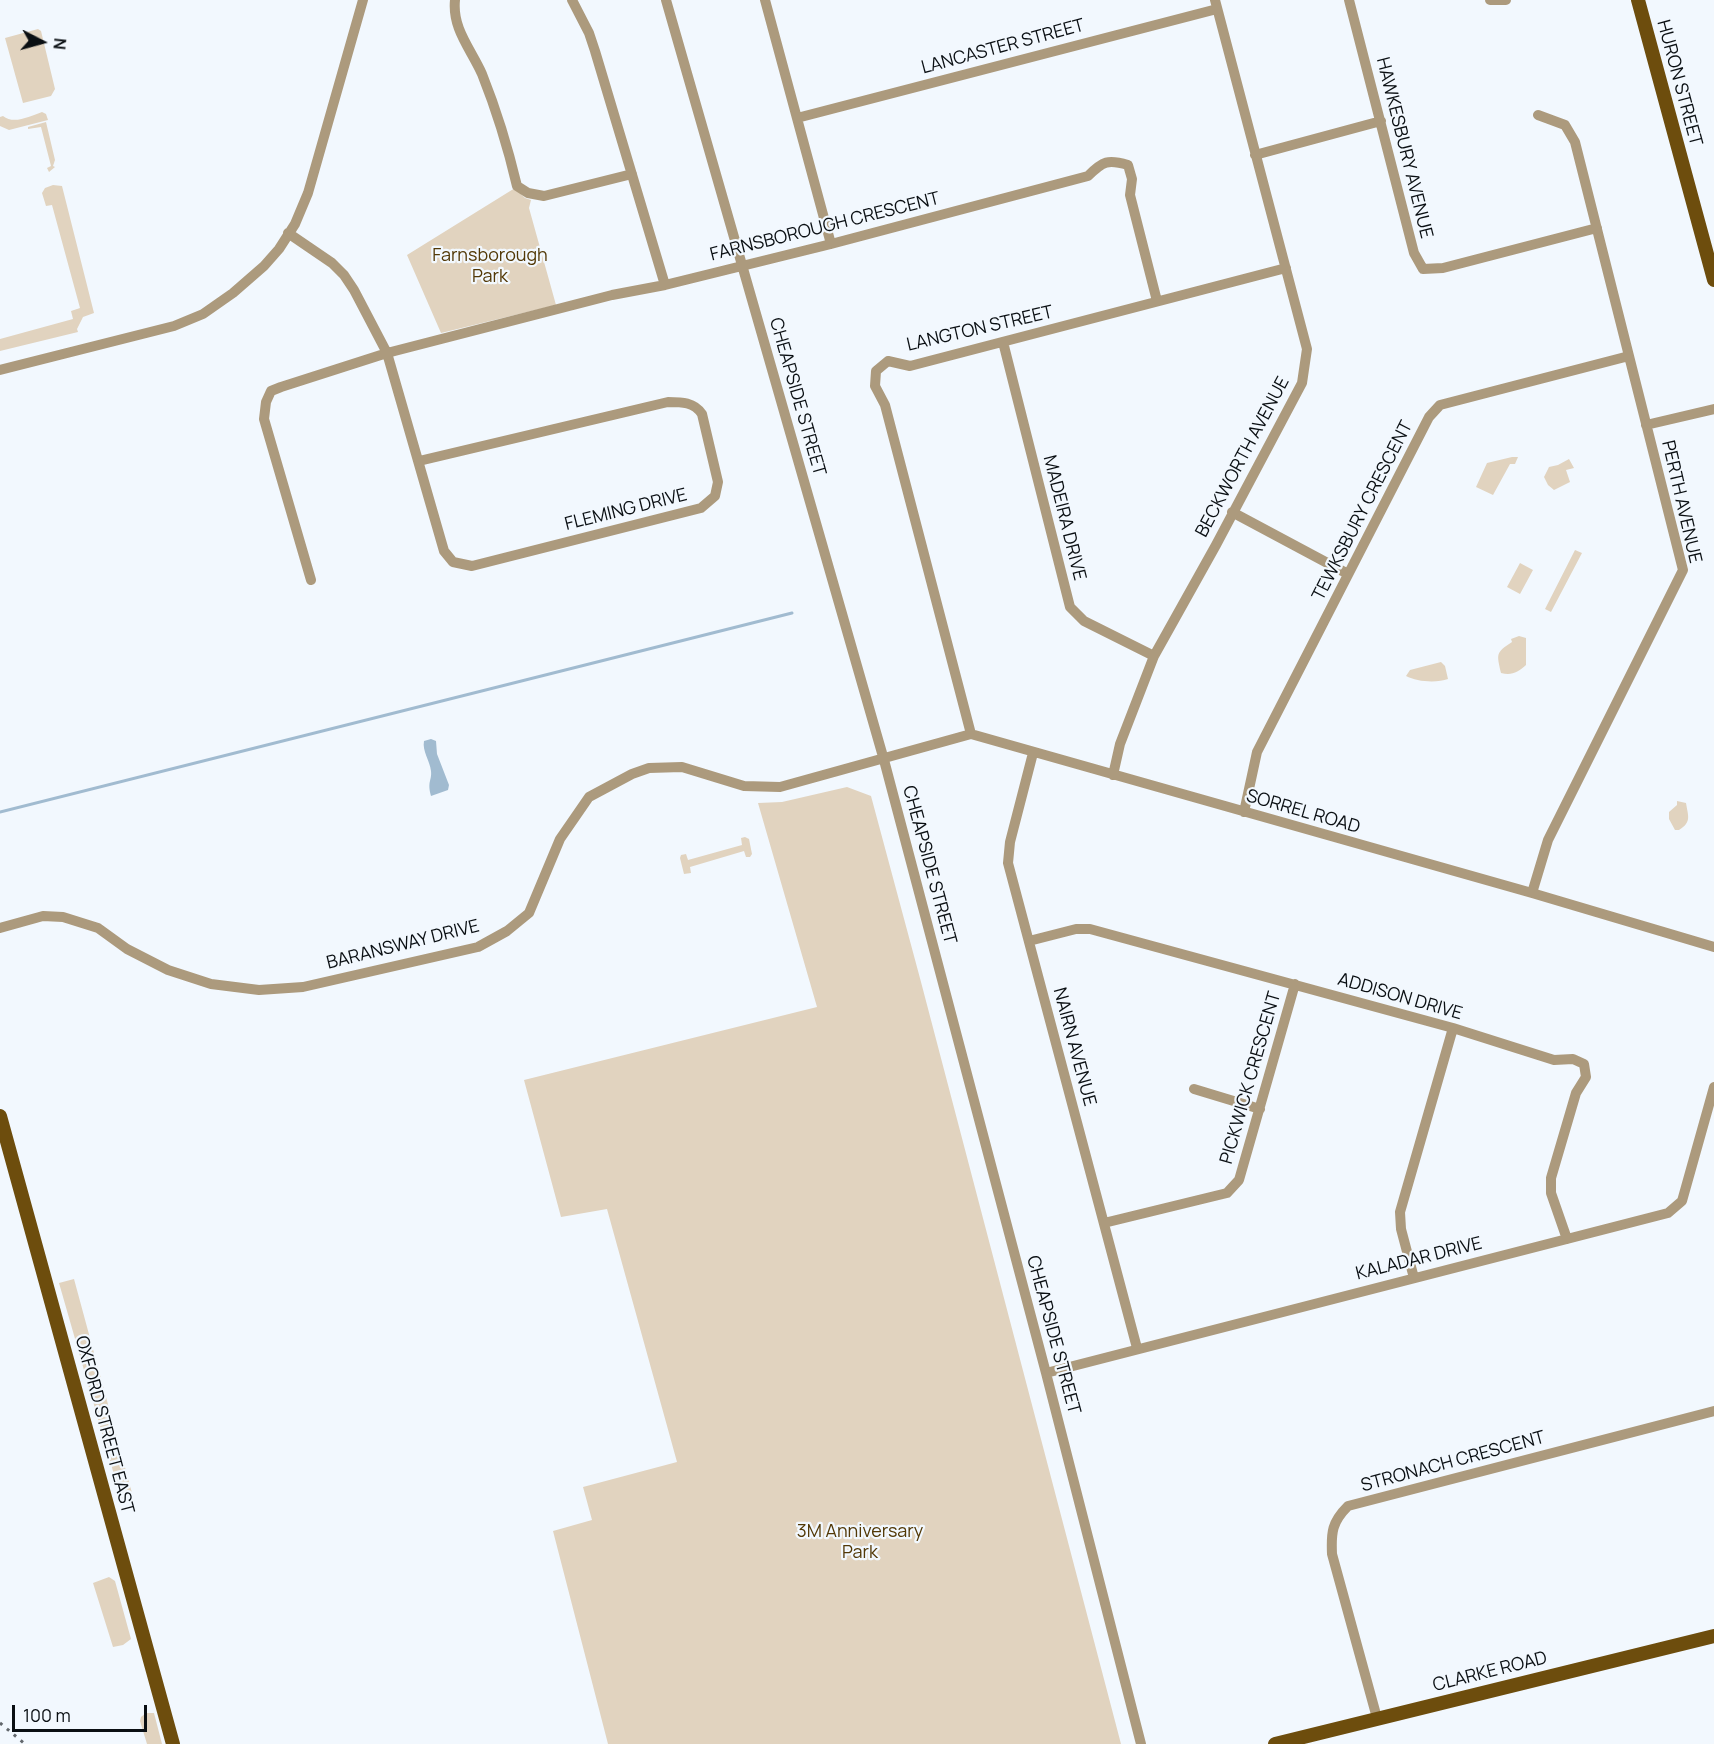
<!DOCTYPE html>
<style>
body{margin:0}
#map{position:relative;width:1714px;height:1744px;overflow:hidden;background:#f2f8fe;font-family:Manrope,sans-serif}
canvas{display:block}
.north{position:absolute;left:12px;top:12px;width:60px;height:60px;-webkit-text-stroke:4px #f2f8fe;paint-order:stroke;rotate:96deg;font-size:16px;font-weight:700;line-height:24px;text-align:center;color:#0a0f13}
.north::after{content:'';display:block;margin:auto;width:21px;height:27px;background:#0a0f13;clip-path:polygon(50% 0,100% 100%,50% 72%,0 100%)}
.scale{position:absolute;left:12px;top:1705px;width:135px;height:27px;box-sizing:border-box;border:3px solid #0a0f13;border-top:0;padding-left:8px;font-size:18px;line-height:21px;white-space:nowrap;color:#0a0f13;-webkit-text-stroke:4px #f2f8fe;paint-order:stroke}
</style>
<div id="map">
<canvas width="1714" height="1744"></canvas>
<div class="north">N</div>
<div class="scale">100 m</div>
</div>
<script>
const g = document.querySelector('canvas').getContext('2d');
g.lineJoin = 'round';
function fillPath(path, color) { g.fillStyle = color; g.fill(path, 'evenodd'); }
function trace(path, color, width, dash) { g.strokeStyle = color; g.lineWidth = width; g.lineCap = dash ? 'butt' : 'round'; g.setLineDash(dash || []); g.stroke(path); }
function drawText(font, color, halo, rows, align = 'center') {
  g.font = font + ' Manrope,sans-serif'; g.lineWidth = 4.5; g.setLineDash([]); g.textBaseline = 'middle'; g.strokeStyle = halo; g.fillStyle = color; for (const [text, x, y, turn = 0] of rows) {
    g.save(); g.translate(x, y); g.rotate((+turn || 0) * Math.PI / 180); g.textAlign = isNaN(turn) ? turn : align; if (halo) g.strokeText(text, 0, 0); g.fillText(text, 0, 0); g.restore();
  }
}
const green = new Path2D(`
 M38 29 41 31 55 89 51 96 23 103 5 38Z
 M42 112 46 114 48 120 9 130 0 126V117L3 116C14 125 30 116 42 112Z
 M46 122 55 160 53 166 55 167 49 172 47 168 51 166 41 127 28 129V127Z
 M53 185 62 186 94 313 83 317 77 329 78 332 0 351V339L73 319 71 311 80 308 52 205 46 206 42 193 45 188Z
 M515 188 525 198 531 200 529 208 556 305 441 333 407 255Z
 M1512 457H1518L1515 464H1510L1493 495 1476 487 1487 463Z
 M1569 459 1574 468 1566 470 1570 482 1554 490 1548 485 1544 477 1549 467 1558 465Z
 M1575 550 1582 553 1551 612 1545 609Z
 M1520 563 1533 570 1520 594 1507 587Z
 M1519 636 1526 638V665C1518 672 1512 676 1501 673 1497 654 1495 653 1512 642L1511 639Z
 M1441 662 1445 666 1448 679C1437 683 1417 682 1406 676L1410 670Z
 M847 787 871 796 921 982 1121 1744H608L553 1531 592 1520 583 1487 677 1462 607 1209 561 1217 524 1080 817 1007 758 803 782 802Z
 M1677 801 1686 803C1688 816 1692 822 1679 830H1675L1669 819V812L1677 805Z
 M745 837 749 839 752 854 750 857H746L744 851 690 867 691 873 684 874 680 858 681 855 686 854 688 860 742 845 741 838Z
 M74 1279 132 1493 128 1497 121 1499 59 1283Z
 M109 1577 115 1581 131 1639 123 1645 113 1647 93 1583Z
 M146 1713H154L162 1744H147L140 1721 141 1717Z`);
const water = new Path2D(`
 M431 739 436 741 437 754 449 785 448 790 431 796C427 781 432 781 431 771 430 761 422 751 424 741Z`);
const stream = new Path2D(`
 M0 812 792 613`);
const minor = new Path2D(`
 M455 0C452 29 471 49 482 74 496 109 508 148 517 186L528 193 544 196 632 174
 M572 0 589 33 595 51 665 285
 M666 0 884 760 1046 1373 1141 1744
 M765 0 831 244
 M1349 0 1414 253 1423 269 1443 268 1597 228
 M1490 0H1506
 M797 118 1217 9
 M1255 155 1381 121
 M288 233 332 263 344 275 354 290 387 353 444 551 453 562 472 566 701 508 715 496 718 482 702 414C694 402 682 402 668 402L419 461
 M1003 342 1070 607 1084 621 1154 656
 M0 370 174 326 203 314 233 293 264 266 279 249 295 224 308 193 363 0
 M1646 425 1714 409
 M1232 512 1348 574
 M311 580 264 419 266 402 271 391 281 387 387 353 612 295 665 285 831 244 1088 176C1103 161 1108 159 1128 165L1132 179 1130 195 1157 301
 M971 734 885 405 875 386 876 371 888 361 910 366 1286 268
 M1033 753 1010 842 1008 863 1137 1348
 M1113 775 1120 744 1154 656 1216 545 1302 383 1307 349 1215 0
 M1244 812 1257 752 1429 417 1440 405 1629 356
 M1532 893 1548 840 1683 570 1575 142 1565 125 1538 115
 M0 928 43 916 63 917 98 928 127 949 168 970 211 984 259 990 303 987 478 947 507 931 529 913 560 839 589 797 632 774 649 768 682 767 744 786 780 787 971 734 1532 893 1714 947
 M1029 941 1076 929H1090L1453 1028 1554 1060 1573 1059 1584 1064 1586 1077 1576 1093 1551 1178V1193L1567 1239
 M1194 1089 1260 1109
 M1104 1223 1227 1193 1239 1180 1295 984
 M1414 1278 1401 1229 1400 1212 1453 1028
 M1046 1373 1668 1213 1682 1201 1714 1087
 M1377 1718 1332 1554C1331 1532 1332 1522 1348 1506L1714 1411`);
const major = new Path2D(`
 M1638 0 1714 280
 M0 1116 173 1744
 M1275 1744 1714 1636`);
const rail = new Path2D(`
 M0 1723 25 1744`);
const streetNames = [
 ["LANCASTER STREET",1003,47,-15],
 ["HURON STREET",1679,83,75],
 ["HAWKESBURY AVENUE",1404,148,76],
 ["FARNSBOROUGH CRESCENT",825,227,-14],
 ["LANGTON STREET",980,329,-13],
 ["CHEAPSIDE STREET",797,397,74],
 ["BECKWORTH AVENUE",1243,457,-62],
 ["PERTH AVENUE",1681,502,77],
 ["FLEMING DRIVE",626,510,-14],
 ["TEWKSBURY CRESCENT",1363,511,-63],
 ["MADEIRA DRIVE",1064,518,76],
 ["SORREL ROAD",1303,812,16],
 ["CHEAPSIDE STREET",929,865,75],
 ["BARANSWAY DRIVE",403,945,-14],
 ["ADDISON DRIVE",1400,997,16],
 ["NAIRN AVENUE",1074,1047,75],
 ["PICKWICK CRESCENT",1251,1078,-74],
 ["KALADAR DRIVE",1419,1259,-14],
 ["CHEAPSIDE STREET",1053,1335,75],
 ["OXFORD STREET EAST",104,1425,75],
 ["STRONACH CRESCENT",1453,1462,-15],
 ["CLARKE ROAD",1490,1672,-14]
];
const parkNames = [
 ["Farnsborough",490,256],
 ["Park",490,277],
 ["3M Anniversary",860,1532],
 ["Park",860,1553]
];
fillPath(green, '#e1d3bf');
fillPath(water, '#a1bbd0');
trace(stream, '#a1bbd0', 3);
trace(minor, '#ac9a7d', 10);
trace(major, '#6d4d0d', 14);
trace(rail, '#61676c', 3, [3, 6]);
drawText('18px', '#0a0f13', '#f2f8fe', streetNames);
drawText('18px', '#523806', '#f2f8fe', parkNames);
</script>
